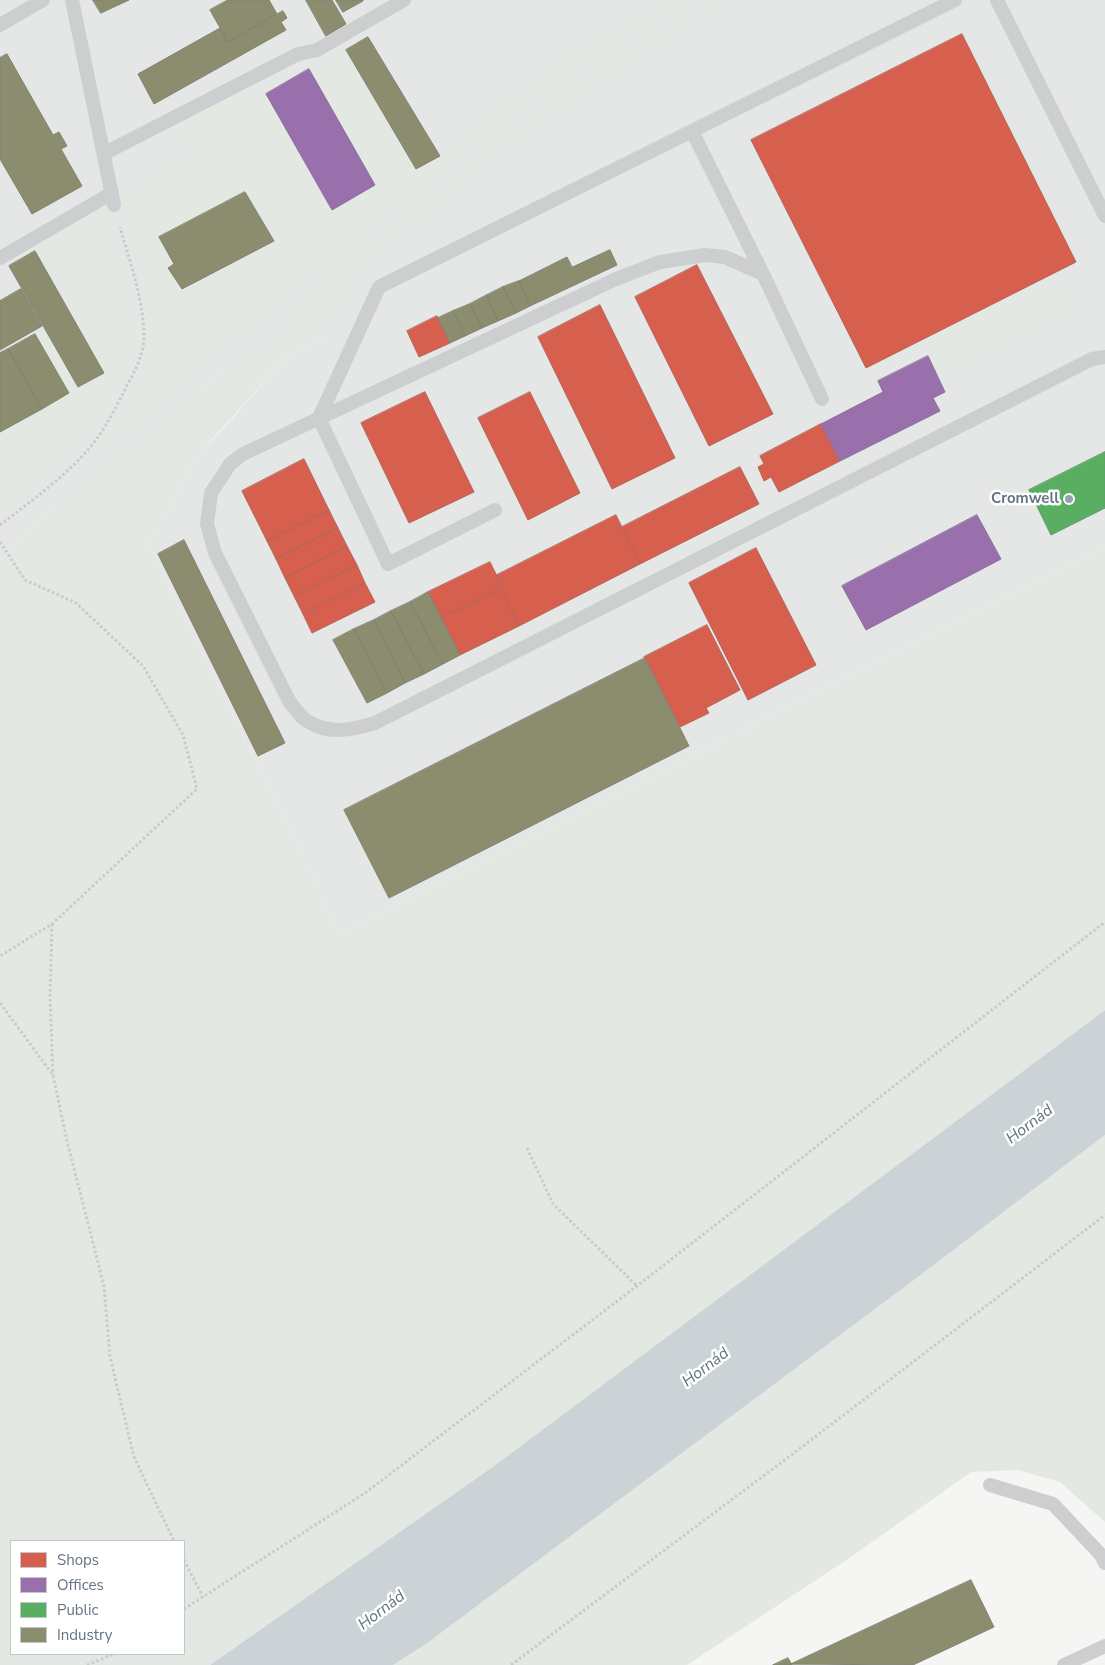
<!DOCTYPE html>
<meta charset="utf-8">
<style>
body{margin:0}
#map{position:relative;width:1105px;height:1665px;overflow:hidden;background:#f5f5f4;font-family:"Nunito Sans",sans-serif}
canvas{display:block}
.legend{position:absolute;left:10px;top:1540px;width:175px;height:115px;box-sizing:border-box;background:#fff;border:1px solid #c2c7cd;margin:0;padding:6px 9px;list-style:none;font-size:15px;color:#667383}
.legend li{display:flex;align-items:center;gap:10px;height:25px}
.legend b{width:25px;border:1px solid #c2c7cd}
</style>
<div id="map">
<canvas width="1105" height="1665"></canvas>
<ul class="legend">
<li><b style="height:14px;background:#d6604d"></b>Shops</li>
<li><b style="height:14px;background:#9970ab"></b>Offices</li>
<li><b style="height:14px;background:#5aae61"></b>Public</li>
<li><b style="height:14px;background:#8c8c6e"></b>Industry</li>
</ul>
</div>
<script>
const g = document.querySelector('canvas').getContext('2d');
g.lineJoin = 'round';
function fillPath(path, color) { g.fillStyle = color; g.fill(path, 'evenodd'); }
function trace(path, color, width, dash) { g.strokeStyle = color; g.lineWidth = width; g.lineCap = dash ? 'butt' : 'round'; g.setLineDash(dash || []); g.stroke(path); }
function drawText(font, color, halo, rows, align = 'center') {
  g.font = font + ' "Nunito Sans",sans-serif'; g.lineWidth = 5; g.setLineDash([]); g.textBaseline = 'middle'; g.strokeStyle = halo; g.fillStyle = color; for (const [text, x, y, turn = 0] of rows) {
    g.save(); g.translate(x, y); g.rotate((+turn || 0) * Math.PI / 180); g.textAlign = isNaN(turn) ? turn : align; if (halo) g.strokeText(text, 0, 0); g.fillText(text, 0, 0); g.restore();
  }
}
const built = new Path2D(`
 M0 0H1105V546L341 935 149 544 198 455 223 429 288 355 325 336 224 370 40 519 0 560Z`);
const green = new Path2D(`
 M668 0H699L665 17 562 81 475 146 282 301 99 455 32 514 0 538 61 483 98 444 120 411 149 357 152 325 141 277 121 214 120 199 125 191 192 152 178 128 242 92 249 103 266 94 332 210 375 185 309 69 346 50 416 169 440 156 553 62Z
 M717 0H733L546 118 412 226 318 323 325 336 288 355 198 455 149 544 341 935 1105 546V1010L494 1466 210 1665H0V560L40 519 125 449 224 370 278 335 302 294 468 164 564 89 669 24ZM11 1541H184V1654H11Z
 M107 209 135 306 138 336 135 355 97 428 41 484 0 515V432L35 334 44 329 77 387 104 373 35 251 9 266 4 267V264Z
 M1062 274 1079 308 943 377 926 343Z
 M1105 1135V1522L1060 1482 1018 1470 971 1472 851 1557 687 1665H393L426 1644 914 1280Z`);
const water = new Path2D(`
 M1105 1010V1135L914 1280 426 1644 393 1665H210L494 1466Z`);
const shops = new Path2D(`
 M962 34 1076 262 866 368 751 140Z
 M697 265 773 414 709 446 635 297Z
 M600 305 675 458 612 489 538 337Z
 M437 316 450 343 419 357 407 331Z
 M425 392 474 492 409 523 361 423Z
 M530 392 580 493 528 520 478 418Z
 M821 424 840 461 779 492 771 477 764 481 758 467 764 464 760 456Z
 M304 459 329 510 267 541 242 491Z
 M740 467 759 504 640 564 622 527Z
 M329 510 338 528 276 559 267 541Z
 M616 515 640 564 519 626 501 589 503 588 497 575Z
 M338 528 347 546 285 578 276 559Z
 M347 546 357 565 294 596 285 578Z
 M756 548 816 665 748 700 689 583Z
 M490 562 503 588 441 618 428 592Z
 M357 565 365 583 303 614 294 596Z
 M365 583 375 602 312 633 303 614Z
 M501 589 519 626 460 655 441 618Z
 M707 625 740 690 706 708 709 713 680 727 644 657Z`);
const offices = new Path2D(`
 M309 69 375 185 332 210 266 94Z
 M928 356 945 392 933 398 940 411 840 461 821 424 883 392 878 381Z
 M977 515 1001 559 866 630 842 586Z`);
const public = new Path2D(`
 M1105 452V508L1051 535 1029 490Z`);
const industry = new Path2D(`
 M93 0H129L101 13Z
 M228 0H269L277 14 228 42 210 10Z
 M306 0H332L346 24 326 36Z
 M336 0H363V1L343 12Z
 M283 11 287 18 281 22 286 30 154 104 138 74 220 28 228 42Z
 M368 37 440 156 416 169 346 50Z
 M7 54 53 135 59 132 67 146 61 149 82 186 32 214 0 159V58Z
 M245 192 274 241 182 289 168 268 174 264 159 237Z
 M610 250 617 265 530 306 519 281 567 257 572 267Z
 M35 251 104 373 78 387 9 266Z
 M519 281 530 306 516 313 503 287Z
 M503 287 516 313 498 321 487 295Z
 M21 289 42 326 0 350V301Z
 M487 295 498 321 482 328 470 304Z
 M470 304 482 328 465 336 453 311Z
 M453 311 465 336 450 343 438 318Z
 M35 334 69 393 42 409 8 349Z
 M8 349 42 409 0 432V353Z
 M184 540 285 743 258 756 158 554Z
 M428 592 460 655 443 664 410 602Z
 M410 602 443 664 424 674 391 611Z
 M391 611 424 674 405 683 374 620Z
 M374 620 405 683 387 693 354 629Z
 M354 629 387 693 367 703 333 640Z
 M645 658 689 746 389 898 344 810Z
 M971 1580 994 1627 913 1665 791 1664Z
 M788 1658 792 1665H773Z`);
const path = new Path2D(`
 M0 525C31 501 76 469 98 437 109 421 118 404 126 387 135 371 143 356 144 338 144 300 130 263 120 227
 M0 542 25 580 76 603 143 666 183 735 197 789 52 924 0 956
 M52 924 50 997 53 1075
 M0 1003 53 1075 67 1141 104 1286 110 1357 134 1457 174 1541
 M527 1148 553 1204 637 1286
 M184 1560 203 1597
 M184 1609 365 1493 637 1286 1105 922
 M87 1665 114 1654
 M511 1665 794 1453 1105 1215`);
const lane = new Path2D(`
 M72 0 114 205
 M997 0 1105 216
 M0 25 43 0
 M692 131 763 274
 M105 153 298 54 317 50 404 0
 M0 258 112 193
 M822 399 763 274 725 257 705 255 660 262 616 279 243 454 230 464 211 493 207 524 215 553 289 701C294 707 300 717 307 721 329 735 352 730 375 723L1092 359 1105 357
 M495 510 388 564 319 418 379 287 955 0
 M990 1485 1053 1504 1101 1555 1105 1563
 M1064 1665 1105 1646`);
const markers = [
 [1069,499,5,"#98a0ab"]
];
const poiNames = [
 ["Cromwell",1059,499]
];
const waterNames = [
 ["Hornád",1030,1125,-37],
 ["Hornád",706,1368,-37],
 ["Hornád",382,1611,-37]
];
fillPath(built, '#e5e7e6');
fillPath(green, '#e4e8e2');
fillPath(water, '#ccd3d7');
fillPath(shops, '#d6604d');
trace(shops, '#b4665d', 1);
fillPath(offices, '#9970ab');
trace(offices, '#8a719f', 1);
fillPath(public, '#5aae61');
trace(public, '#5e9c6b', 1);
fillPath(industry, '#8c8c6e');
trace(industry, '#818474', 1);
trace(path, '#cacacb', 3, [2.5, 2.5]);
trace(lane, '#cdcecf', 14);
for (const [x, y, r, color] of markers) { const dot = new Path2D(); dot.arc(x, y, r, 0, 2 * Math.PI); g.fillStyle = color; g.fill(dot); trace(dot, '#fff', 2); }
drawText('bold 15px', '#667383', '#fff', poiNames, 'right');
drawText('italic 16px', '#62757f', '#fff', waterNames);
</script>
